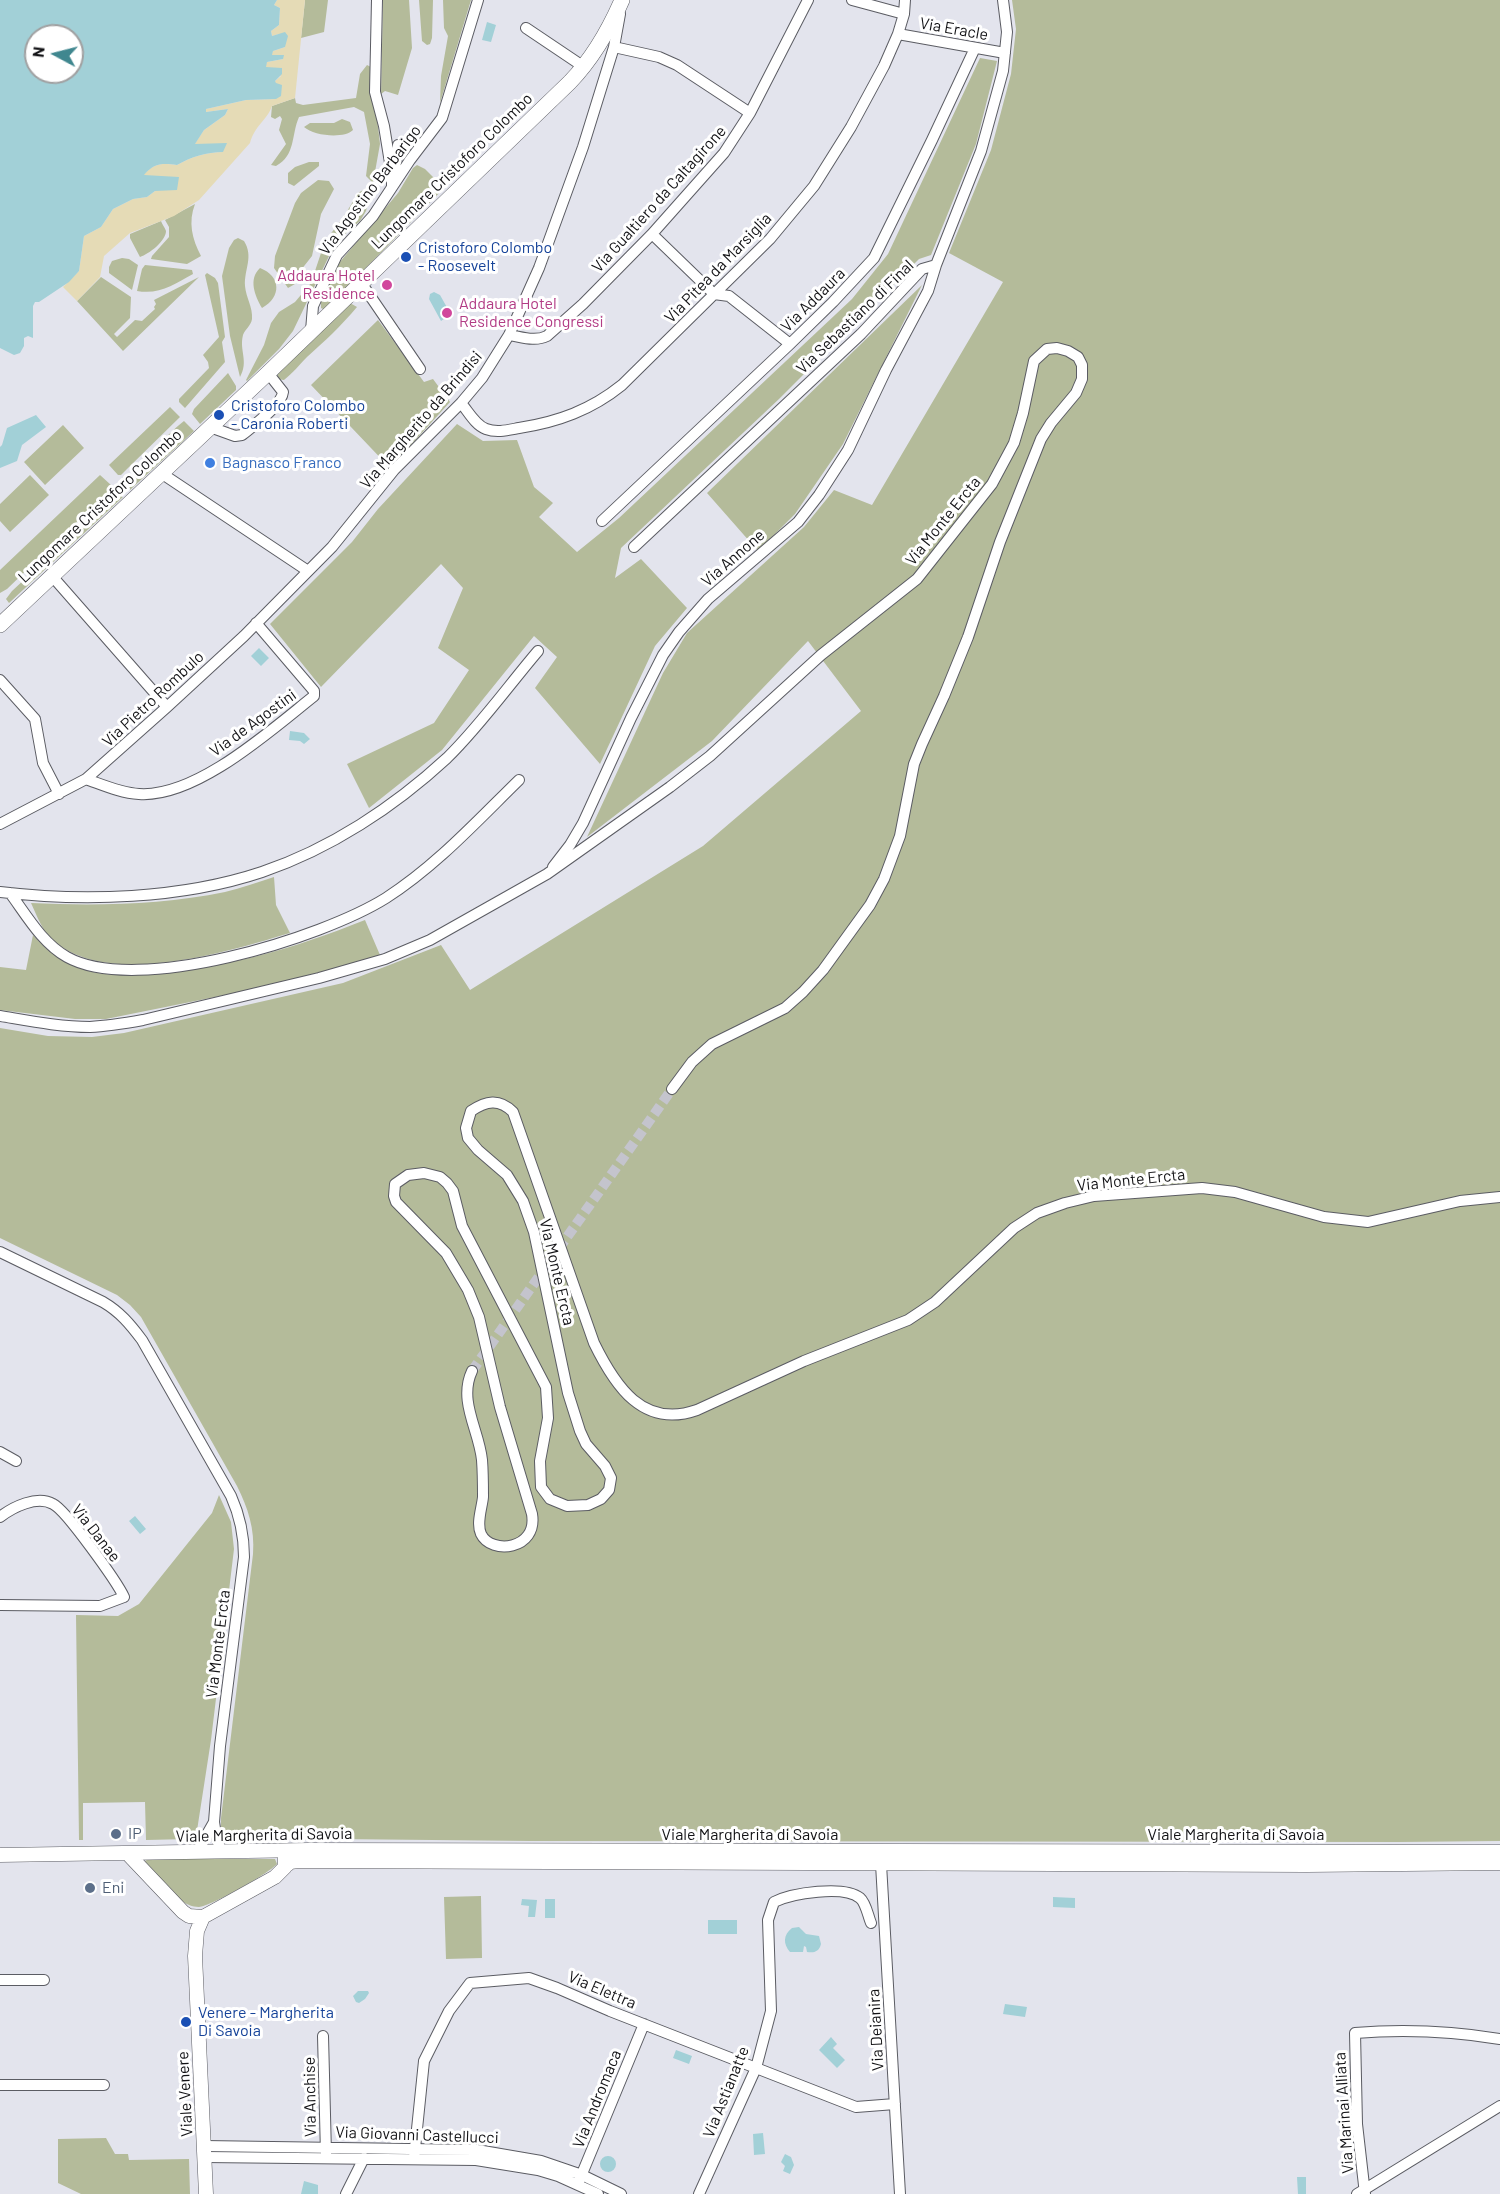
<!DOCTYPE html>
<style>
body{margin:0}
#map{position:relative;width:1500px;height:2194px;overflow:hidden;background:#e3e4ed;font-family:Barlow,sans-serif}
canvas{display:block}
.north{position:absolute;left:24px;top:24px;width:60px;height:60px;box-sizing:border-box;background:#fff;border:2px solid #a0a0a1;border-radius:50%;rotate:277deg;font-size:16px;font-weight:700;line-height:24px;text-align:center;color:#121215}
.north::after{content:'';display:block;margin:auto;width:21px;height:27px;background:#40878f;clip-path:polygon(50% 0,100% 100%,50% 72%,0 100%)}
</style>
<div id="map">
<canvas width="1500" height="2194"></canvas>
<div class="north">N</div>
</div>
<script>
const g = document.querySelector('canvas').getContext('2d');
g.lineJoin = 'round';
function fillPath(path, color) { g.fillStyle = color; g.fill(path, 'evenodd'); }
function trace(path, color, width, dash) { g.strokeStyle = color; g.lineWidth = width; g.lineCap = dash ? 'butt' : 'round'; g.setLineDash(dash || []); g.stroke(path); }
function drawText(font, color, halo, rows, align = 'center') {
  g.font = font + ' Barlow,sans-serif'; g.lineWidth = 6; g.setLineDash([]); g.textBaseline = 'middle'; g.strokeStyle = halo; g.fillStyle = color; for (const [text, x, y, turn = 0] of rows) {
    g.save(); g.translate(x, y); g.rotate((+turn || 0) * Math.PI / 180); g.textAlign = isNaN(turn) ? turn : align; if (halo) g.strokeText(text, 0, 0); g.fillText(text, 0, 0); g.restore();
  }
}
const green = new Path2D(`
 M305 0H328L324 32 301 38Z
 M383 0H409L412 48 398 95 385 91 381 94Z
 M419 0H433L432 38 430 44 427 45 422 41Z
 M443 0H471L440 103 441 76 448 36 444 28Z
 M1012 0H1500V1841L1398 1842 530 1841 237 1838 226 1836 221 1828V1818L253 1554C255 1529 248 1508 237 1486L141 1317 130 1305 117 1295 0 1238V1028L48 1036 92 1037 124 1033 343 983 441 945 470 990 703 846 861 711 808 641 712 741 587 837 663 673 687 633 804 527 834 490 872 505 1003 282 949 253 991 150 1011 74 1016 29Z
 M980 58 997 61 976 144 931 255 919 259 779 399 621 548 615 578 641 559 687 608 655 646 600 764 535 688 557 657 534 636 442 750 369 808 347 764 434 723 469 670 438 648 463 588 441 564 321 687 270 624 352 542 378 509 457 424 483 441 517 440 534 487 553 503 539 517 577 552 619 518 852 299 888 254Z
 M367 65 371 67 380 144 373 183 366 176 370 144 364 112 354 107 299 117C291 135 296 155 276 166L271 165 286 144 279 130 282 119 280 116 275 119 271 117 272 106 295 98 296 103 303 105 356 98 360 74Z
 M342 119 350 122 353 130C344 139 314 136 304 127L310 123H334Z
 M309 162H319V166L294 186 288 183V173L295 167Z
 M417 165 425 169 444 188 325 310 321 308V301L339 263 398 193 413 168Z
 M318 180 329 181 334 189 321 214 312 256 301 270 295 284 288 288 274 268 275 256 295 203 301 193Z
 M363 190 371 192 366 211 360 221 343 236 330 254 293 331 279 349 247 381 246 380 264 345 271 323 279 312 295 302 311 283 325 241 343 218 358 193Z
 M195 204C188 222 192 239 201 256L187 264 151 259 152 256 169 237V227L165 220Z
 M161 221C162 224 165 228 166 231 166 241 149 254 140 257L130 238V234Z
 M238 238 244 241C254 257 244 269 245 286 246 298 253 307 252 319 251 326 245 329 243 335 239 351 249 361 240 377L230 336 222 276 229 248 234 240Z
 M122 258 129 259 138 265 132 290 109 273V267L112 261Z
 M145 265 192 270 193 274C174 284 160 295 137 291L142 269Z
 M260 268C281 276 282 297 262 308 255 296 248 279 260 268Z
 M207 273 215 278 218 283 225 337 222 342 225 362 185 408 179 402V399L209 368 208 362 203 355 219 337 205 275Z
 M101 277 131 297 130 318 114 334 117 337 135 320 142 321 155 309 154 307 156 304 154 300 199 277 123 351 77 301Z
 M922 285 843 444 795 514 758 551 707 493Z
 M350 303 357 307C341 326 325 341 307 357 299 365 293 373 284 380L277 379 278 372Z
 M378 320 424 382 433 379 450 402 390 468 311 385Z
 M228 373 236 386V390L200 424 192 414 194 409Z
 M170 407 180 417 127 469 121 475H118L109 465Z
 M184 421 194 431 130 490C128 486 128 482 131 477 137 466 174 428 184 421Z
 M63 425 84 448 45 485 24 462Z
 M30 475 49 495 10 532 0 521V504Z
 M100 475 111 485V488L107 493 7 589 0 593V570Z
 M116 494 123 497 9 603 6 599 12 591Z
 M274 877 276 905 290 933C227 952 111 988 55 942 43 933 37 916 31 903 94 906 162 905 225 892 241 888 258 882 274 877Z
 M365 920 380 955 348 966 230 994 106 1019H75L0 1010V967L26 970 33 935C49 953 66 965 89 971 109 977 129 974 149 973 228 968 292 949 365 920Z
 M219 1495 231 1522 234 1549 211 1740 196 1837 190 1839 146 1840 145 1802 83 1803V1840H79L76 1615 118 1616 139 1604 212 1513Z
 M149 1859H275L277 1864C268 1874 211 1906 199 1907 192 1907 187 1904 181 1901L145 1864V1861Z
 M481 1896 482 1958 446 1959 444 1897Z
 M106 2138 115 2154H128L129 2160 189 2159 190 2194H81L58 2183V2139Z`);
const sand = new Path2D(`
 M277 0H305L295 98 272 106C268 119 255 125 250 143L199 200 174 216 130 233 104 256 100 277 77 301 63 287 79 271 84 236 101 227 113 209 133 199 147 197 155 191 143 175C155 163 161 163 177 165 191 157 207 152 223 152L194 145 204 130 225 115 228 109 206 112V109L246 100 276 99 275 81 281 76 265 67 267 62 283 59V55L271 56 273 51 285 47 279 34 272 36 271 31 279 25 280 8 274 5Z`);
const water = new Path2D(`
 M0 0H277L274 5 280 8 279 25 271 31 272 36 285 32 288 36 285 47 273 51 272 55H284L283 59 267 62 266 67 282 68V74L275 81 276 83 282 85 281 96 276 99 246 100 206 109V112L228 109 225 115 204 130 195 144 227 143 223 152C207 152 191 157 177 165 162 163 154 163 144 175L179 177 177 190 155 191 147 197 133 199 113 209 101 227 84 236 79 271 69 282 39 302H35L33 306V338L28 336 24 338V346L20 353 14 355 0 348ZM36 36H72V72H36Z
 M487 22 496 25 491 42 482 40Z
 M434 292 440 295 449 311 448 316 441 321 429 299 430 294Z
 M36 415 46 427 22 445 17 461 0 468V447L2 445 7 428Z
 M259 648 269 658 261 666 251 656Z
 M290 731 304 733 310 739 304 744 300 741 289 740Z
 M135 1516 146 1529 140 1534 129 1521Z
 M1053 1897 1075 1898V1908L1053 1907Z
 M522 1899 537 1900 535 1917H528L529 1906 521 1905Z
 M545 1899H555V1918H545Z
 M708 1920H737V1934H708Z
 M799 1927 806 1934 819 1936 821 1944C819 1952 814 1953 807 1952L806 1947 804 1946 803 1952H790C783 1944 783 1935 792 1928Z
 M358 1991H368L369 1993 365 1999 359 2003 356 2002 353 1996Z
 M1005 2004 1027 2007 1025 2017 1003 2014Z
 M831 2037 837 2044 833 2048 845 2060 837 2068 819 2050Z
 M676 2050 692 2056 689 2064 673 2058Z
 M763 2133 765 2154 754 2155 753 2134Z
 M785 2154 791 2157 794 2165 790 2174 783 2171 785 2166 781 2162Z
 M600 2164a8 8 0 1 1 16 0a8 8 0 1 1-16 0Z
 M1297 2177H1306V2194H1298Z
 M304 2181 318 2185V2194H301Z`);
const minorTunnel = new Path2D(`
 M472 1371 672 1089`);
const minor = new Path2D(`
 M377 0 375 92 384 126 392 175V187
 M852 0 904 14
 M526 28 584 67
 M898 34 1005 53
 M614 47 659 57 677 65 750 113
 M395 169 398 145
 M652 234 714 294 729 296 790 344
 M362 284 420 369
 M311 331 313 306 337 255 373 216 410 160 442 118 478 0
 M509 335C522 337 535 342 547 336L583 304 652 234 724 153 750 113 808 0
 M461 403C468 411 475 425 486 429 497 433 508 430 519 428 558 422 591 410 622 385L770 239 814 186 851 127 884 66 898 34 904 14 905 0
 M210 427 235 436 242 435C253 426 282 405 283 392L268 373
 M161 473 308 571
 M602 521 790 344 833 302 874 258 932 140 975 48
 M634 547 861 334 922 269 936 265
 M52 576 167 707
 M0 680 35 719 43 763 59 794
 M86 779C103 785 121 793 139 794 196 798 271 730 314 696V691L256 623
 M0 824 86 779 167 707 244 636 332 547 394 470 461 403 482 378 509 335 539 268 583 147 614 47 620 14
 M553 867 570 845 583 823 631 718 663 655 679 632 708 599 798 522 819 495 848 450 886 370 928 291 936 265 981 151 1003 71 1007 32 1003 0
 M0 892C84 902 181 899 262 872 330 849 394 807 447 758 479 727 509 685 538 651
 M10 893C27 916 42 943 67 957 137 996 322 938 386 898 436 866 477 821 519 780
 M0 1016C30 1021 60 1027 90 1027 108 1026 126 1023 143 1020L319 978 385 959 430 940 547 874 670 787 710 756 821 655 917 579 992 484 1014 443 1023 413 1034 361 1047 349 1057 348 1068 351 1078 357 1082 365V379L1076 393 1051 423 1041 439 1000 542 968 637 944 696 922 744 914 764 900 836 884 879 870 905 823 970 803 992 785 1008 712 1044 692 1062 672 1089
 M0 1252 103 1302C120 1312 130 1324 142 1340L231 1496C240 1516 244 1535 244 1557L220 1746 214 1822 216 1835 221 1852
 M472 1371C458 1401 479 1430 482 1460 483 1473 483 1485 483 1497 482 1508 476 1523 481 1534 491 1555 538 1550 532 1514L500 1407 479 1317 468 1290 446 1253 396 1202 394 1196 395 1184 408 1175 424 1173 440 1177 447 1183 453 1191 462 1226 546 1387 548 1418 540 1461 541 1487 550 1499 567 1506 588 1505 601 1499 609 1490 611 1478 605 1466 586 1444 580 1431 568 1393 534 1232 523 1201 507 1175 478 1150 468 1138 466 1128 471 1111C486 1101 499 1098 513 1112L594 1343C615 1386 643 1429 697 1410L804 1361 908 1320 935 1302 1014 1228 1037 1213 1065 1203 1094 1196 1202 1188 1235 1192 1324 1217 1368 1222 1460 1201 1500 1197
 M0 1452 16 1461
 M0 1517C13 1507 37 1495 53 1504 66 1510 117 1582 124 1597L100 1606 0 1605
 M197 1852 214 1822
 M881 1864 900 2194
 M0 1980H44
 M323 2036 326 2154
 M0 2085H104
 M204 2146 477 2150 541 2161 582 2175 621 2194
 M205 2157 476 2160 538 2170 558 2176 598 2194
 M414 2158 424 2061 449 2011 470 1983 529 1978 557 1988 610 2011 856 2107 895 2104
 M579 2181 644 2024
 M346 2194 364 2158
 M699 2194 756 2068 771 2011 768 1920 774 1902C792 1893 844 1885 860 1898 866 1903 868 1916 871 1923
 M1357 2194 1500 2106
 M1365 2194 1357 2124 1355 2033C1404 2029 1451 2031 1500 2039`);
const tertiary = new Path2D(`
 M128 1854 183 1912 189 1916 203 1917 275 1877 285 1867V1857
 M0 1855 308 1850 1500 1852
 M287 1865 290 1862 299 1861 1307 1865 1500 1863
 M203 1917 197 1931 195 1956 206 2194`);
const secondary = new Path2D(`
 M0 625 268 373 570 82C593 58 609 30 622 0`);
const markers = [
 [406,257,6,"#1a4fb4"],
 [387,285,6,"#d1479c"],
 [447,313,6,"#d1479c"],
 [219,415,6,"#1a4fb4"],
 [210,463,6,"#3f7fe0"],
 [116,1834,6,"#5c6f8a"],
 [90,1888,6,"#5c6f8a"],
 [186,2022,6,"#1a4fb4"]
];
const streetNames = [
 ["Via Eracle",954,29,10],
 ["Lungomare Cristoforo Colombo",452,171,-44],
 ["Via Agostino Barbarigo",370,190,-53],
 ["Via Gualtiero da Caltagirone",659,199,-48],
 ["Via Pitea da Marsiglia",718,268,-46],
 ["Via Addaura",813,300,-45],
 ["Via Sebastiano di Final",855,317,-44],
 ["Via Margherito da Brindisi",421,420,-49],
 ["Lungomare Cristoforo Colombo",100,506,-43],
 ["Via Monte Ercta",943,521,-51],
 ["Via Annone",733,558,-41],
 ["Via Pietro Rombulo",153,699,-43],
 ["Via de Agostini",253,723,-36],
 ["Via Monte Ercta",1131,1180,-6],
 ["Via Monte Ercta",557,1272,77],
 ["Via Danae",96,1533,52],
 ["Via Monte Ercta",218,1644,-83],
 ["Viale Margherita di Savoia",264,1835,-1],
 ["Viale Margherita di Savoia",750,1835],
 ["Viale Margherita di Savoia",1236,1835],
 ["Via Elettra",602,1990,23],
 ["Via Deianira",876,2030,-93],
 ["Via Astianatte",726,2092,-68],
 ["Viale Venere",185,2094,-93],
 ["Via Anchise",310,2097,-91],
 ["Via Andromaca",597,2099,-68],
 ["Via Marinai Alliata",1344,2113,-94],
 ["Via Giovanni Castellucci",417,2135,2]
];
const transitNames = [
 ["Cristoforo Colombo",418,248],
 ["- Roosevelt",418,266],
 ["Cristoforo Colombo",231,406],
 ["- Caronia Roberti",231,424],
 ["Venere - Margherita",198,2013],
 ["Di Savoia",198,2031]
];
const hotelNames = [
 ["Addaura Hotel",375,276],
 ["Residence",375,294],
 ["Addaura Hotel",459,304,"left"],
 ["Residence Congressi",459,322,"left"]
];
const shopNames = [
 ["Bagnasco Franco",222,463]
];
const serviceNames = [
 ["IP",128,1834],
 ["Eni",102,1888]
];
fillPath(green, '#b4bb9a');
fillPath(sand, '#e5dbb6');
fillPath(water, '#a2d0d7');
trace(minorTunnel, '#c4c4cd', 10, [10, 5]);
trace(minor, '#5b5c63', 12);
trace(tertiary, '#5b5c63', 15);
trace(secondary, '#5b5c63', 16);
trace(minor, '#fff', 10);
trace(tertiary, '#fff', 14);
trace(secondary, '#fff', 15);
for (const [x, y, r, color] of markers) { const dot = new Path2D(); dot.arc(x, y, r, 0, 2 * Math.PI); g.fillStyle = color; g.fill(dot); trace(dot, '#fff', 2); }
drawText('16px', '#121215', '#fff', streetNames);
drawText('16px', '#164399', '#fff', transitNames, 'left');
drawText('16px', '#b23c85', '#fff', hotelNames, 'right');
drawText('16px', '#366cbe', '#fff', shopNames, 'left');
drawText('16px', '#4e5e75', '#fff', serviceNames, 'left');
</script>
